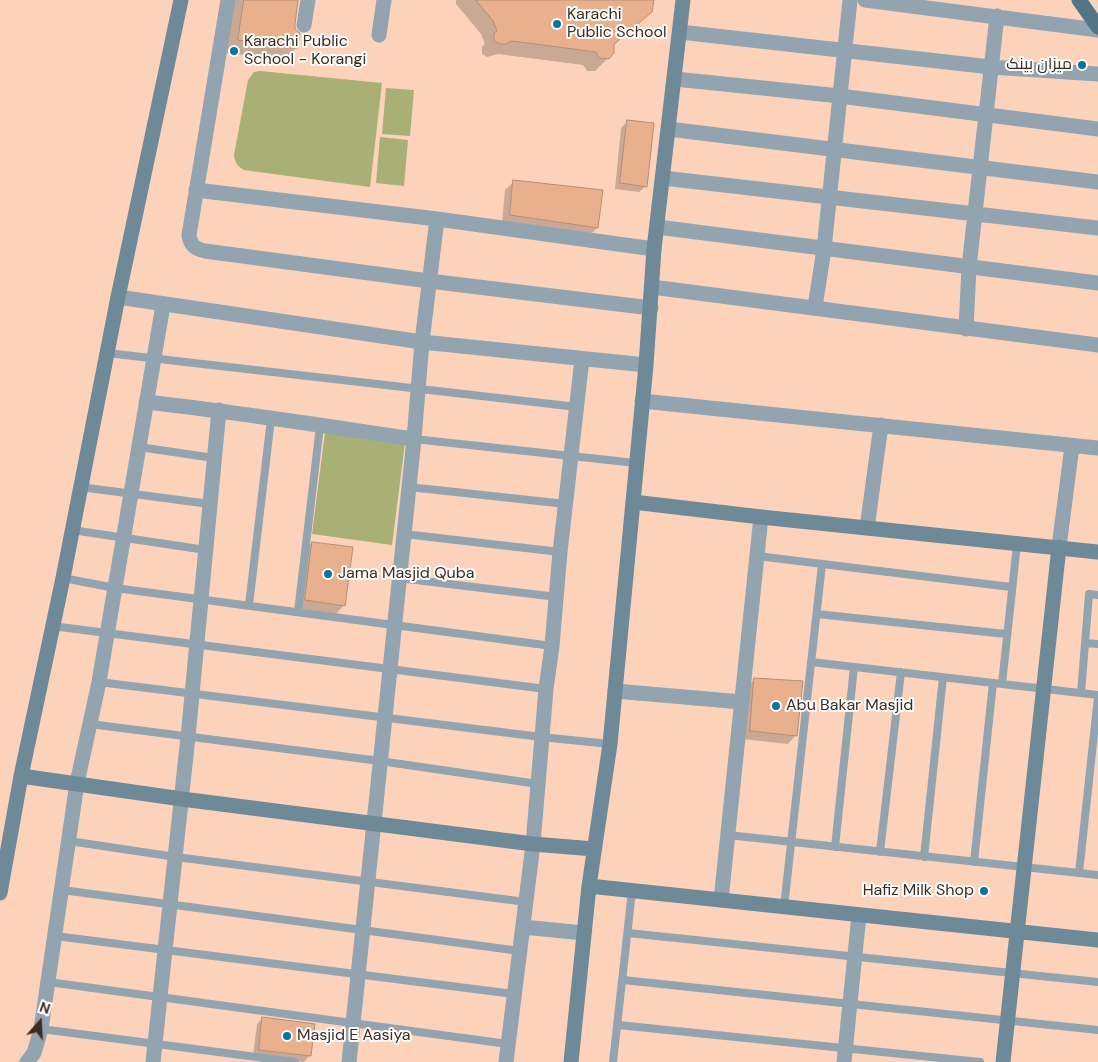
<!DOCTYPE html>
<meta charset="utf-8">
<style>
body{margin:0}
#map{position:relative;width:1098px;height:1062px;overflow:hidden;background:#fcd3ba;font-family:"DM Sans",sans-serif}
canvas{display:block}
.north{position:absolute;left:15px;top:997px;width:50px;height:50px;-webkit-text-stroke:4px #fdfdfd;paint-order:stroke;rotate:19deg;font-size:14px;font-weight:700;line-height:20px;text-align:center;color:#3b2c22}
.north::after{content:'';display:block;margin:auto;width:18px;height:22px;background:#3b2c22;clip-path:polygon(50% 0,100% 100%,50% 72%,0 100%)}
</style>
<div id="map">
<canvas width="1098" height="1062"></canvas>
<div class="north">N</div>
</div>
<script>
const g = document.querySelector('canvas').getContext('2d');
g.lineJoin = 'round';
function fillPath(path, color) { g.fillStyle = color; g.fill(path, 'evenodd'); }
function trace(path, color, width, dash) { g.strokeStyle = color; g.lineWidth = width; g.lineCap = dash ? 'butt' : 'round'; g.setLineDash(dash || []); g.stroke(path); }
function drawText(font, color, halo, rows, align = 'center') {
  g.font = font + ' "DM Sans",Cairo,sans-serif'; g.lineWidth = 4; g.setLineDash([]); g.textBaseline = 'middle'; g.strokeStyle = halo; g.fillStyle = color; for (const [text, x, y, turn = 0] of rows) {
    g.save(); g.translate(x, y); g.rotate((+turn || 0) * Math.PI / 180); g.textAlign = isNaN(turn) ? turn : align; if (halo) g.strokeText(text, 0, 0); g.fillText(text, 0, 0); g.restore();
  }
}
const green = new Path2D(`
 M260 71 382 83 370 187 244 170C237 166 235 163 234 155L248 80 254 72Z
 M386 88 414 90 410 136 382 134Z
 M380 137 408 140 404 186 376 183Z
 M325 432 405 443 392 545 312 534Z`);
const shadow = new Path2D(`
 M234 0H297L293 24 297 47 284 60 226 53Z
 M456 0H652L651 11 613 46 608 58 595 71H587L583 65 498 54 487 57 482 54V47L485 44 481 34 456 4Z
 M627 122 646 186 639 192 615 189 621 128Z
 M514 182 597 228 589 236 502 223 505 190Z
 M312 543 344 605 336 614 297 608 304 551Z
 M754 680 796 735 788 744 742 739 746 688Z
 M263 1018 310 1055 304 1062 253 1056 257 1024Z`);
const building = new Path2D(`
 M244 0H298L295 24V29L300 33 298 48 238 40Z
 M476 0H654L652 12 614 44V53L609 59 599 58 596 52 512 41 506 44H500L494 41V33L497 31 493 21Z
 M627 120 654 123 647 187 620 183Z
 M513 180 603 190 598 228 510 215Z
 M312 542 353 547 345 606 305 600Z
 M754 678 803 681 797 736 750 731Z
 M262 1017 315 1024 311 1056 259 1050Z`);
const lane = new Path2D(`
 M107 353 577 407
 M414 439 636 463
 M139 447 214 458
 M80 487 210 504
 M409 487 566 504
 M72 530 206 550
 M404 534 560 552
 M757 556 1011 587
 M63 578 115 588 552 646
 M399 578 557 597
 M249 605 271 419
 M298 612 320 426
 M817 614 1006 634
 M52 626 546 689
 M1085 643 1098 644
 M811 662 1098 695
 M99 682 541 737 610 744
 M1002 684 1017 544
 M1081 693 1089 594 1098 595
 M90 724 380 761 538 784
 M728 835 1098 875
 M69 841 176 857 526 902
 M835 847 854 667
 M880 852 901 672
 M924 857 943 677
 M974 862 993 683
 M1079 873 1098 697
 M62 890 520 951
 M784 907 822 564
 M628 933 1098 982
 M55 936 514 994
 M623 980 1098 1030
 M48 982 508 1044
 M618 1025 980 1062
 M41 1029 295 1062
 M613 1062 632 891`);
const street = new Path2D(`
 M228 0 189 235C190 245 195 249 205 251L429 281 651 308
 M865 0 1098 30
 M304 25 308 0
 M680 32 991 67 1098 74
 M379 35 384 0
 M675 79 840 96 1098 129
 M669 129 1098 182
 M663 178 1098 228
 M196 190 437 219 654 249
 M657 227 1098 283
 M652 287C801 305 949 327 1098 345
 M118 297 422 342 646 365
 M815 307 824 249 850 0
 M966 329 969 267 997 16
 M642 401 1098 448
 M146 402C236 412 325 426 414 439
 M867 528 881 425
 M1059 547 1072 446
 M615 691 742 702
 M721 900 761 517
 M523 927 584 933
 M27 1062 34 1053 41 1029 77 783 99 682 163 305
 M153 1062 188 737 219 410
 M349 1062 414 439 422 342 437 219
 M506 1062 533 844 546 689 552 646 560 552 582 359
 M844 1062 859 915`);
const secondary = new Path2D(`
 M633 502 761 517 1098 552
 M21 776 182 799 533 844 594 849
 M589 886 1098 940
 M0 893 21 776 63 578 118 297 181 0
 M571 1062 589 886 610 744 646 365 654 249 683 0
 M1003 1062 1059 547`);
const primary = new Path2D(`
 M1079 0 1098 27`);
const markers = [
 [557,24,5,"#0974a0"],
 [234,51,5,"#0974a0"],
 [1082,65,5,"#0974a0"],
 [328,574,5,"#0974a0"],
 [776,706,5,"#0974a0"],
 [984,891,5,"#0974a0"],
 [287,1036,5,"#0974a0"]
];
const poiNames = [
 ["Karachi",567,15],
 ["Public School",567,33],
 ["Karachi Public",244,42],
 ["School - Korangi",244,60],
 ["میزان بینک",1072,65,"right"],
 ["Jama Masjid Quba",338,574],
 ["Abu Bakar Masjid",786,706],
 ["Hafiz Milk Shop",974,891,"right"],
 ["Masjid E Aasiya",297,1036]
];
fillPath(green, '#a9b076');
fillPath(shadow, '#0003');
fillPath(building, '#e8b08d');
trace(building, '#b38e76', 1);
trace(lane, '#92a4af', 8);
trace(street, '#92a4af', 15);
trace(secondary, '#6e8998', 15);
trace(primary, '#537588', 15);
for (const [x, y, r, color] of markers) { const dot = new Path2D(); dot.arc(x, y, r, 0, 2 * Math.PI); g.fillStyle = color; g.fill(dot); trace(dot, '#fdfdfd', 2); }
drawText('16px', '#3b2c22', '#fdfdfd', poiNames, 'left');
</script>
